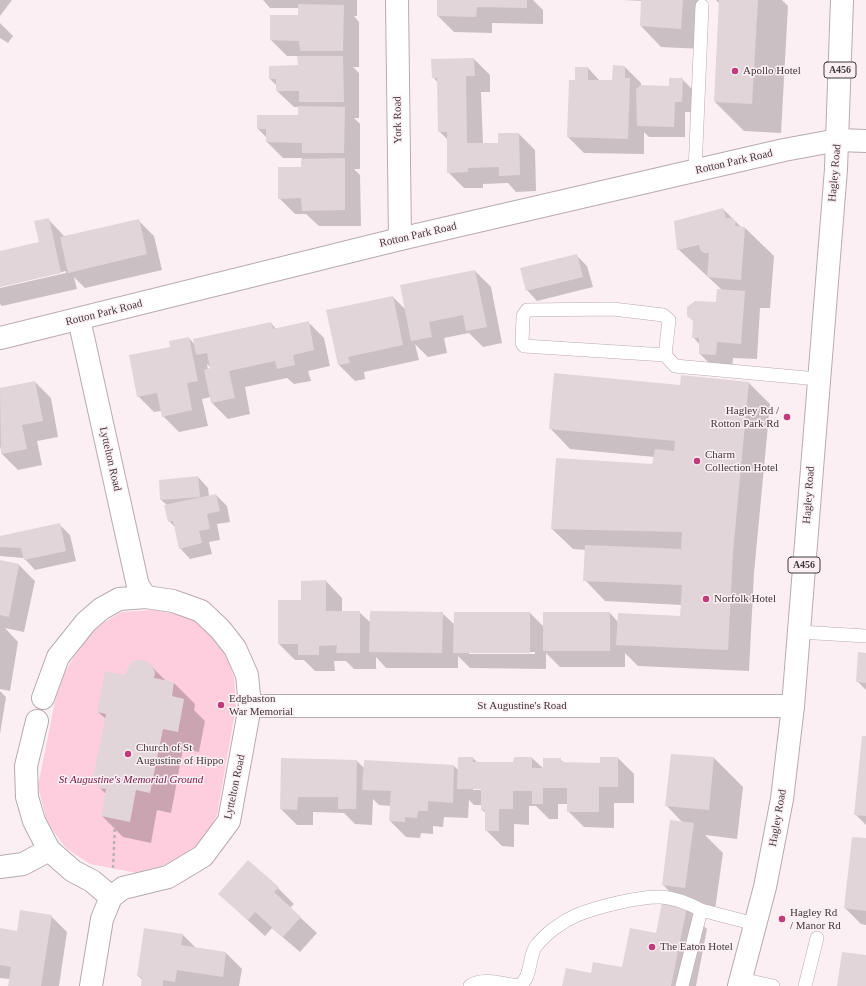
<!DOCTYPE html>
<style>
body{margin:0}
canvas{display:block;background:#fceff3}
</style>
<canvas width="866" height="986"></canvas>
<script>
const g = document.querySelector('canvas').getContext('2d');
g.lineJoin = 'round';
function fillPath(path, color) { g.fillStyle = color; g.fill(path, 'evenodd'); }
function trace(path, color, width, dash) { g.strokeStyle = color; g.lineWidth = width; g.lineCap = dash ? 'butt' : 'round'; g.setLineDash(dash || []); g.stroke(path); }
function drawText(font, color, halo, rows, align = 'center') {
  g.font = font + ' Georgia,serif'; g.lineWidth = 3; g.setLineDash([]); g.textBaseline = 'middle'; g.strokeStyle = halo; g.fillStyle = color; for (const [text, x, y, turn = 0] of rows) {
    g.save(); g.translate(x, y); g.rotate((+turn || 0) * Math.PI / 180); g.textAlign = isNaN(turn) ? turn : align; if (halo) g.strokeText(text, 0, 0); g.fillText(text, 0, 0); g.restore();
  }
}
const green = new Path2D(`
 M153 610 186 616 204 627 227 657 234 677 236 706 217 815 203 841 172 863 137 873 90 864 67 849 47 823 38 786 59 681 83 642 92 629 122 612Z`);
const shadow = new Path2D(`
 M0 0H12L0 16Z
 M263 0H357V16H354L359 22V67H353L359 73V118H354L360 124V169H354L360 175 361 226H319L306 214H295L279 198 302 168V158H283L267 142V138L258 129 299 116V107H294L277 91V86L270 79 299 66 298 56H287L271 40 299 16V8H270Z
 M438 0H533L543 10V24L492 23V33L454 32 438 16Z
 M623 0H705L702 49 661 47 641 26 642 1Z
 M716 0H782L788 6 781 133 744 131 715 102 720 4Z
 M0 23 13 36 8 43 0 38Z
 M474 59 490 75V92H481L483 144H499L519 134 535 150 536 191 516 192 508 183 483 184V188H464L448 172V140L439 131 438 83 433 77Z
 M625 67 641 83V86L670 87 682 79 693 90 692 112H685V137H649L644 132V154L584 153 568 137 576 81 588 68 600 81 613 82Z
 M723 209 741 227 745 228 774 256 770 308H760L757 359 733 358 732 371 716 370 700 354V345L693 337 717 304 722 290 678 249Z
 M48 219 65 237 138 220 154 236 162 270 85 288 74 277 77 289 2 306 0 304V288L66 273V271L0 286V252L41 242Z
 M576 255 587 266 593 287 537 301 527 290Z
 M475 271 491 287 502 343 483 347 469 333 444 338 447 353 428 357 415 344 419 360 364 372 365 379 355 381 339 365 393 297 406 310Z
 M308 322 324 338 330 366 308 371 311 381 294 384 287 378 245 387 250 414 228 419 212 403 211 397 202 399 208 426 179 432 163 416 161 411 154 412 138 396 171 348 189 338 195 345 271 323 276 329ZM207 364 212 369 208 370Z
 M35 382 51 398 58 437 37 441 42 465 18 470 2 454 0 446V389Z
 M749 383 770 404 754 573 749 671 638 666 625 653V667H560L546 653V669L470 668 458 656V668H386L376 657V669H354L346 661H334L335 671H315L304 660H295L279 644V601H302L326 581 342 598V612H359L370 622 442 613 455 625 530 613 544 627 610 613 618 622 681 617 682 605 605 601 585 580 586 550 573 549 552 529 653 466 654 457 570 449 550 428 681 387ZM469 652H535V654H469Z
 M198 477 208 488 209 496 216 495 227 506 230 522 217 524 220 540 209 542 212 554 190 559 180 548 175 527 169 521 167 505 161 500Z
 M59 524 70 535 76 561 35 570 24 558 0 556V537Z
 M0 561 19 565 35 581 24 632 5 628 18 642 10 691 0 689Z
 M866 654V699V690L857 681Z
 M149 664 166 681 174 683 195 704 194 710 205 721 199 752 183 749 171 813 157 810 151 843 123 837 102 816 106 794 100 788 101 783 94 776 106 719 98 712 126 676Z
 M0 691 6 697 0 734Z
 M866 737V825L855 814Z
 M473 758 478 763H514L532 758 544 769 560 759 564 763 601 764 618 758 634 774V803H614V828L584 827 568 811V804H558V819H549L536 806H529V825L514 824V847L502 846 486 830V813L482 810V805H474L469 800 468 818 444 817 443 827 433 826V834L421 833 420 838 406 837 390 821 391 806 379 805 373 799 372 825 355 824 344 813 313 812V825H297L281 809 282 759 357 761 364 768 365 761 454 766 458 770ZM473 788H486V790H473Z
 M714 758 743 787 737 839 705 835 723 853 714 917 692 914 707 929 696 986H563L592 974 622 969 686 908 663 885 683 823 666 805Z
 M866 839V925L861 924 845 908Z
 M278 888 294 904 290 908 317 933 300 952 272 928 265 936 219 894Z
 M51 916 67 932 59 986H9L10 979 0 978V929L18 932Z
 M183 935 196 948 226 953 242 969 239 986H142L143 980 138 976Z`);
const building = new Path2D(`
 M437 0H527V8L477 7 476 17 437 16Z
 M641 0H683L681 29 640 26Z
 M719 0H758L752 104 714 102Z
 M298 4 344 5 343 51H300L299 41 270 40V15H298Z
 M297 56H343L344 102H299V91H276V79H269V66L298 65Z
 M474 58 475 76H466L467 143H498V133H519L520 175 499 176V167L468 168V172L447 173V132H438L437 78H432L431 59Z
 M613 65 625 66V78H630L628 139 567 137 569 80H575V67H588V80H612Z
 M669 78H683L682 102H675L674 127 637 126 636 89 641 85 669 86Z
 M298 106 345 107 344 153H302V143L266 142V129H257V115H298Z
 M345 158V210L302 211 301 198 278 199V167H301V159Z
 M723 208 726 218H731L736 221 735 226 745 227 741 280 707 277 709 253H704L700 250 699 245 677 250 674 221Z
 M49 218 61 273 0 287V251L39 242 34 221Z
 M139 219 147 254 68 273 60 237Z
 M577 254 583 277 526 291 520 268Z
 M475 270 487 327 466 331 463 315 429 322 432 337 411 341 400 285Z
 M717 289 745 291 741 344 717 342 716 355 699 354V338H692L693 321 687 316V307L695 301 716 302Z
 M393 296 403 345 348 357 350 363 338 365 326 310Z
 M309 321 314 350 293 355 295 365 277 369 275 361 229 371 235 398 211 403 204 370 210 368 207 353 196 355 193 339 271 322 273 329Z
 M189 337 198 381 187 383 192 410 162 417 157 393 137 397 129 355 170 347 169 341Z
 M554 373 680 385 681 375 749 382 733 552 728 650 616 645 618 613 680 616 682 585 583 581 585 545 681 549 682 532 551 529 556 458 652 464 655 449 674 451 675 441 549 429Z
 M35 381 43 421 22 425 27 449 1 454 0 388Z
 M198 476 200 497 160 500 159 480Z
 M216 494 220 511 207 514 210 529 199 531 202 543 179 549 173 521 168 522 164 505Z
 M60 523 66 551 24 560 21 548 0 547V536Z
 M0 560 19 564 9 617 0 615Z
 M326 580V611H360V653H336L337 645 319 646V655H298V644H278V600H301V581Z
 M370 611 443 612 442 653 369 652Z
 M454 612H530V653H453Z
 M543 612H610V651H543Z
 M858 652 866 653V683L856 682Z
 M139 659 150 663 155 672 154 678 174 682 172 696 184 699 178 732 163 729 150 793 136 790 130 822 101 816 106 789 98 788 101 778 93 777 106 714 97 712 105 671 125 675 130 664Z
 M862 736H866V816L854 815Z
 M671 754 714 757 709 810 665 806Z
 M458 757H473V762H513L514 757H532V768H543V758H561V762L600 763V757H618V787H599V812H567V788H543V804H532V791H513V809H499V831H485V810H481V789H457Z
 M281 758 357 760 356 809H338V797H298L297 810 280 809Z
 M364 760 454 765 453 803 428 801V811H418L417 818 405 817V822L389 821 391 791 362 790Z
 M670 820 694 823 685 888 662 885Z
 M852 837 866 838V911L844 908Z
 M248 860 279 887 274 892 301 917 283 937 255 912 248 920 218 894Z
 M662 902 687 907 671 986H562L566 968 591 973 593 962 622 967 630 928 656 933Z
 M20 910 52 915 41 986H8L11 967 0 965V928L17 931Z
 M144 928 183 934 181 945 226 952 223 977 177 970 175 982 163 980V986H141L142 977 137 976Z
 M842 952 866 955V986H837Z`);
const path = new Path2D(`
 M113 868 115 825`);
const lane = new Path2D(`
 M695 171 702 6
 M665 355 669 320 663 315 613 309 527 310 523 316 522 343 524 346 665 355 675 366 818 379
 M799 632 866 636
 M741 979 773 986
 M470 986C481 977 505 984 518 986 532 980 528 957 536 946 546 933 563 921 577 915 597 907 640 896 661 897 676 898 688 903 701 910
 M682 986 701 910 755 924
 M805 986 817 938`);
const street = new Path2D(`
 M397 0 400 239
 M79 319 138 586 146 597
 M250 706H793
 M37 721 26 766 27 797 34 821 49 850 73 871 92 881 111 897 123 888 168 877 203 856 229 821 250 706 247 675 235 648 220 629 201 611 173 601 146 597 119 599 101 609 86 622 58 657 43 698
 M0 867 23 864 49 850
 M91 986 102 919 111 897`);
const secondary = new Path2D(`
 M0 338 400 239 784 150 838 140 866 141`);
const highway = new Path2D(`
 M739 986 765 887 782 799 793 706 836 169 842 0`);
const markers = [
 [735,71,4,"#c13a79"],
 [787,417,4,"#c13a79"],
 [697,461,4,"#c13a79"],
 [706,599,4,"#c13a79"],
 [221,705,4,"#c13a79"],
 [128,754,4,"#c13a79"],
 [782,919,4,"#c13a79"],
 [652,947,4,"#c13a79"]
];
const shields = [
 [840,70,32],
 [804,565,32]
];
const shieldNames = [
 ["A456",840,70],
 ["A456",804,565]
];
const poiNames = [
 ["Apollo Hotel",743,71],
 ["Hagley Rd /",779,411,"right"],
 ["Rotton Park Rd",779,424,"right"],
 ["Charm",705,455],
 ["Collection Hotel",705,468],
 ["Norfolk Hotel",714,599],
 ["Edgbaston",229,699],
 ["War Memorial",229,712],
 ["Church of St",136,748],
 ["Augustine of Hippo",136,761],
 ["Hagley Rd",790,913],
 ["/ Manor Rd",790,926],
 ["The Eaton Hotel",660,947]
];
const streetNames = [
 ["York Road",398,120,-91],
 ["Rotton Park Road",734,162,-13],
 ["Hagley Road",835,173,-85],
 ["Rotton Park Road",418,235,-13],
 ["Rotton Park Road",104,313,-14],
 ["Lyttelton Road",110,459,77],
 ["Hagley Road",809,495,-86],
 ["St Augustine's Road",522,706],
 ["Lyttelton Road",235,787,-78],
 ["Hagley Road",778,818,-80]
];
const parkNames = [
 ["St Augustine's Memorial Ground",131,780]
];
fillPath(green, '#fecede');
fillPath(shadow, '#0003');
fillPath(building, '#e2d5d9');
trace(lane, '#b8abaf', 14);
trace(street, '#b8abaf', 24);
trace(secondary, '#b8abaf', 24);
trace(highway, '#b8abaf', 24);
trace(path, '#bbb1b4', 2.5, [3, 3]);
trace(lane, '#fff', 13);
trace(street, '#fff', 22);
trace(secondary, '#fff', 22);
trace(highway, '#fff', 22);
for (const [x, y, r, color] of markers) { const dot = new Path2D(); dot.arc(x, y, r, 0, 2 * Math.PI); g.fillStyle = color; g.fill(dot); trace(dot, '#fceff3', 1.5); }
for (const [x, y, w] of shields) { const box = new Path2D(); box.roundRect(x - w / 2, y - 8, w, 16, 3); g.fillStyle = '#fceff3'; g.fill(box); trace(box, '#403b3c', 1); }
drawText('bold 10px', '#403b3c', null, shieldNames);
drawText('11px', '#403b3c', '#fceff3', poiNames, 'left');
drawText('11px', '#403b3c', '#fceff3', streetNames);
drawText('italic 11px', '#741845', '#fceff3', parkNames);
</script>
